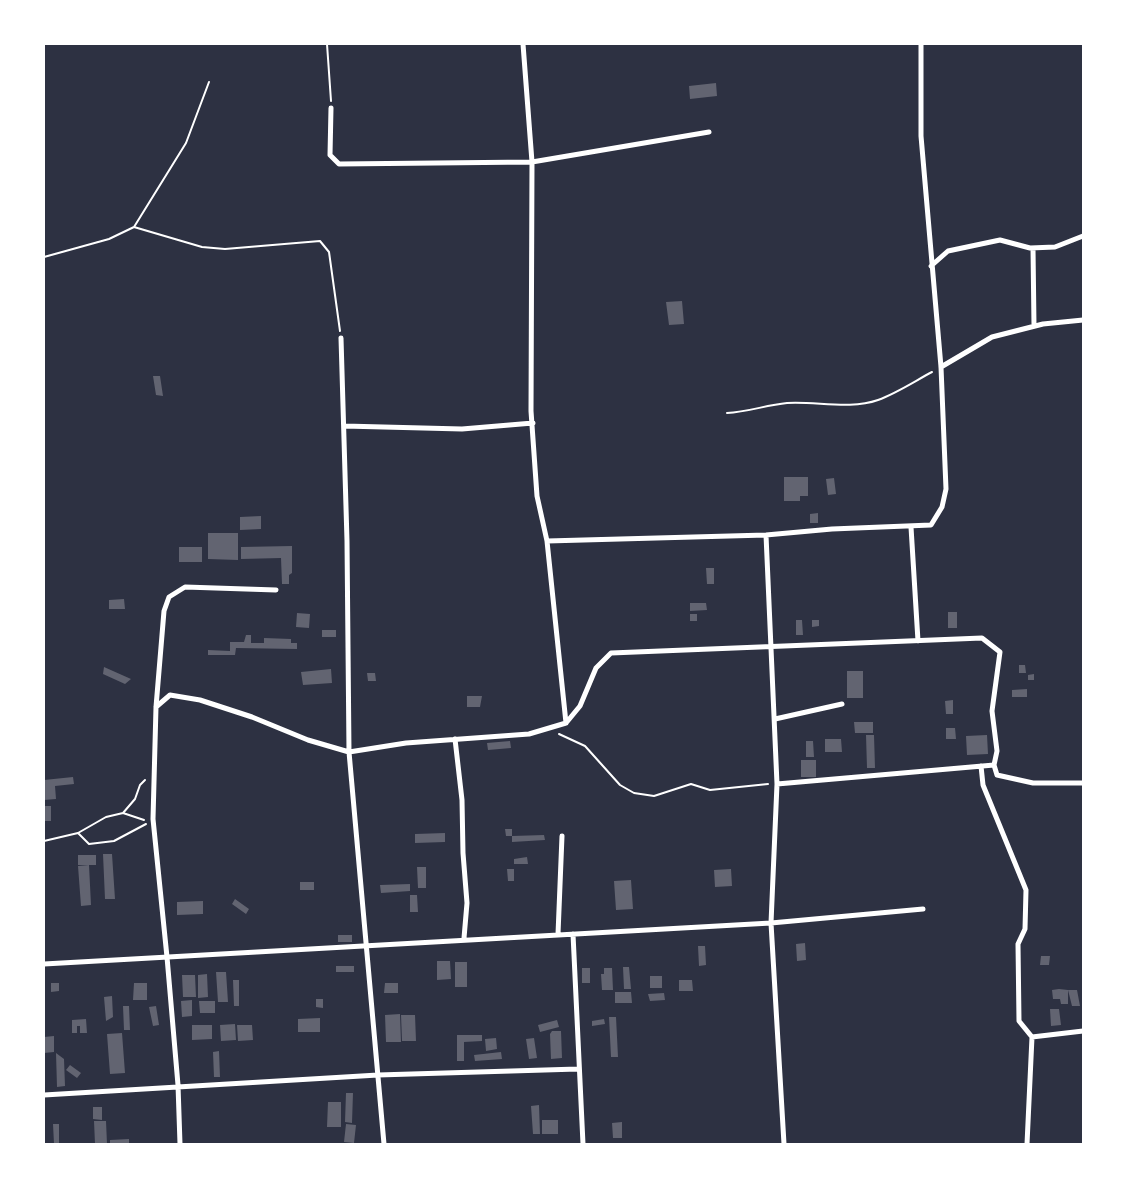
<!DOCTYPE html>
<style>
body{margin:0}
#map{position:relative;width:1127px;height:1188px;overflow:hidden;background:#2d3142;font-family:Arial,sans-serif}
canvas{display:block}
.frame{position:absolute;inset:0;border:45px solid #fff;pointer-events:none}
</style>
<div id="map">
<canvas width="1127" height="1188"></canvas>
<div class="frame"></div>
</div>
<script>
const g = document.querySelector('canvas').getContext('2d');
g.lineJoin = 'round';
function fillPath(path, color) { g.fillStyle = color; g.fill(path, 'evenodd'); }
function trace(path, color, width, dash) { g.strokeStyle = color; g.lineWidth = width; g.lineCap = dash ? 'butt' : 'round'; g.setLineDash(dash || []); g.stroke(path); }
const building = new Path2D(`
 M716 83 717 96 690 99 689 86Z
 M682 301 684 324 669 325 666 302Z
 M153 376H160L163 396 156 395Z
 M784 477H808V496H800V501H784Z
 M834 478 836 494 828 495 826 479Z
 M818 513V523H810V514Z
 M261 516V529L240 530V517Z
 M208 533H238V560L208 559Z
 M292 546V573L289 575V584H282L281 558 241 559V547Z
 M179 547H202V562H179Z
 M706 568H714V584H707Z
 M124 599 125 609H109V600Z
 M690 603H706L707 610 690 611Z
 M948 612H957V628H948Z
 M297 613 310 614 309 628 296 627Z
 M690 614H697V621H690Z
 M796 620H802L803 635H796Z
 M812 620H819V626L812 627Z
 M322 630H336V637H322Z
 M246 635H251V643H264V638L291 639V643H297V649L236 648 235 655H208V650L230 651V642H244Z
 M1019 665H1025L1026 673H1019Z
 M104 667 131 679 125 684 103 674Z
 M331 669 332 683 303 685 301 672Z
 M847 671H863V698H847Z
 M367 673H375L376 681H368Z
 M1034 674V680H1028V675Z
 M1027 689V697H1012V690Z
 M467 696H482L480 707H467Z
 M953 700V714H946L945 701Z
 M854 722H873V733H855Z
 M946 728H955L956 739H946Z
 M866 735H874L875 768H867Z
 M987 735 988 754 967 755 966 736Z
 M825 739H841L842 752H825Z
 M510 741 511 748 488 750 487 743Z
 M806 741H813L814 757H806Z
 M801 760H816V777H801Z
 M73 777 74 784 55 786 56 799 44 800V780Z
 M44 806H51V821H44Z
 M505 829H512V836H506Z
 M445 833V842L415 843V834Z
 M544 835 545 840 512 842V836Z
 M103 854H112L115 899H105Z
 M78 855H96V865H78Z
 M527 857 528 864H514V859Z
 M89 865 91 905 81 906 78 866Z
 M417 867H426V888H418Z
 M507 869H514V881H508Z
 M731 869 732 886 715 887 714 870Z
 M631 880 633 909 616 910 614 881Z
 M300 882H314V890H300Z
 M410 884V891L381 893 380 885Z
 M410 895H417L418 912H410Z
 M235 899 249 909 246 914 232 904Z
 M203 901V914L177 915V902Z
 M338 935H352V942H338Z
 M805 943 806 960 797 961 796 944Z
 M698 946H705L706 965 699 966Z
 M1041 956H1050L1049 965H1040Z
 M437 961H450L451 979 437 980Z
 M455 962H467V987H455Z
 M336 966H354V972H336Z
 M623 967H629L631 989H624Z
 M582 968H590V983H582Z
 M604 968H612L613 990H602L601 974H604Z
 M216 972H226L228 1002H218Z
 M207 974 208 997 198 998V975Z
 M182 975H195L196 997H183Z
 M650 976H662V988H650Z
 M233 980H239V1006H234Z
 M679 980H692L693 991H679Z
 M51 983H59V991L51 992Z
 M134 983H147V1000H133Z
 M385 983H398V993H384Z
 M1059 989 1068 990V1004H1061L1060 999H1053L1052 990Z
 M1068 990H1077L1080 1006H1072Z
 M615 992H631L632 1003H615Z
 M664 993 665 1000 650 1001 648 994Z
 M112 996 113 1017 106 1021 104 997Z
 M316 999H323V1008L316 1007Z
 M192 1000V1016L182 1017 181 1001Z
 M199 1001H215V1013H200Z
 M123 1006H129L130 1030H124Z
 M156 1006 159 1025 153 1026 149 1007Z
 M1050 1009H1059L1061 1025 1051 1026Z
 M400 1014 401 1042H386L385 1015Z
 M401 1015H415L416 1041H402Z
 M609 1017H616L618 1057H611Z
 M320 1018V1032H298V1019Z
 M86 1019 87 1033H80V1026H77V1033H72V1020Z
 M604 1019 605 1024 592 1026V1021Z
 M557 1020 559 1027 540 1032 538 1025Z
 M235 1024 236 1040 221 1041 220 1025Z
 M192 1025H212V1039L192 1040Z
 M237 1025H252L253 1040 238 1041Z
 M552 1031H561L562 1058 551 1059 550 1034Z
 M122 1033 125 1073 110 1074 107 1034Z
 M457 1035H482V1041L464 1042V1061H457Z
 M54 1036V1052L44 1053V1037Z
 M496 1038 497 1049 486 1051 485 1039Z
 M534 1038 537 1058 529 1059 526 1039Z
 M219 1051 220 1077H214L213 1052Z
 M501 1052 502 1059 475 1061 474 1055Z
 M56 1053 64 1059 65 1086 57 1087Z
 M70 1065 81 1073 77 1078 66 1070Z
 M346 1093H353L352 1123 345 1122Z
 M328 1102H341V1127H327Z
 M539 1105 540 1134H533L531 1106Z
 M93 1107H102V1120L93 1119Z
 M542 1120H558V1134H542Z
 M94 1121H106L107 1144H95Z
 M622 1122V1138H613L612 1123Z
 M53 1124H59V1144H54Z
 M346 1124 356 1125 354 1143 344 1142Z
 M129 1139V1144H110V1140Z`);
const path = new Path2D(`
 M327 44 331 101
 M134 227 186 143 209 82
 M44 257 109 239 134 227 202 247 225 249 320 241 329 252 340 331
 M727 413C748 412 766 405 787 403 816 401 850 410 878 400 897 393 915 381 932 372
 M559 734 585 746 620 785 634 793 654 796 691 784 710 790 768 784
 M123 813 144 820
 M78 833 89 844 114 841 146 824
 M44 841 78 833 106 817 123 813 135 799 140 785 145 780`);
const minor = new Path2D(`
 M523 44 532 162 531 411 537 496 547 541 566 723
 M331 108 330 155 339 164 532 162 709 132
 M1033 248 1034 326
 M931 266 948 251 1000 240 1030 248 1055 247 1083 236
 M341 338 347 541 349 752 384 1144
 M941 367 992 337 1043 324 1083 320
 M344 426 462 429 533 423
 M911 527 918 641
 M766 535 777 784 771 923 784 1144
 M547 541 766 535 832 529 931 525 942 507 946 489 941 367 921 136V44
 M156 707 170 695 200 700 252 717 308 740 349 752 406 743 529 734 566 723 580 706 596 668 611 653 982 638 1000 652 992 711 997 751 994 765 777 784
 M775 719 842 704
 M455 739 462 800 463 853 467 903 464 938
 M994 765 997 775 1033 783H1083
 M981 766 983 785 1026 890 1025 929 1018 944 1019 1021 1032 1037 1027 1144
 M558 934 562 836
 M573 934 583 1144
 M44 964 771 923 923 909
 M1032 1037 1083 1031
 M44 1095 378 1075 578 1069
 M180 1144 178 1085 167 957 153 819 156 707 164 611 169 597 185 587 276 590`);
fillPath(building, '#626471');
trace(path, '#fff', 2);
trace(minor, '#fff', 5);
</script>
